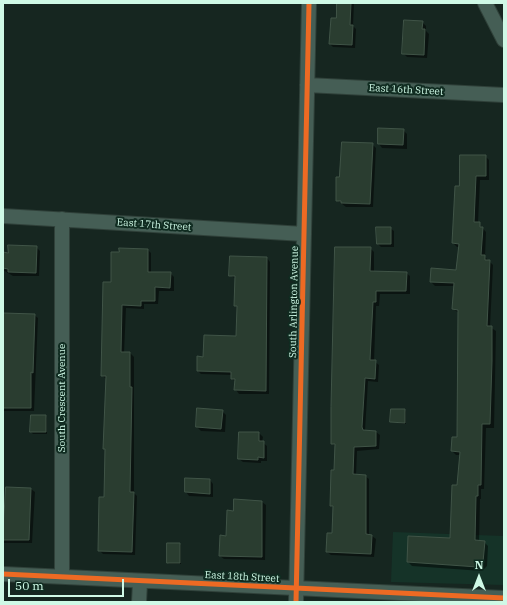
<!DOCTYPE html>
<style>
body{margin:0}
#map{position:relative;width:507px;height:605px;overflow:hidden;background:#162620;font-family:"IBM Plex Serif",serif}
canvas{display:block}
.frame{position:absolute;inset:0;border:4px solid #cff9e6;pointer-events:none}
.north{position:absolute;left:459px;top:557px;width:40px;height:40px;-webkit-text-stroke:3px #102c21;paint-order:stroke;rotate:0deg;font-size:11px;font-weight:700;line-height:16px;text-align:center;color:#cff9e6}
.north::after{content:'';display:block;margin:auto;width:14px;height:18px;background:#cff9e6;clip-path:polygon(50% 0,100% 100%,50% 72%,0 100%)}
.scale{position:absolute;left:8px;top:579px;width:116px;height:18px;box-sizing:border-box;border:2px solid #cff9e6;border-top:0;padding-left:5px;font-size:12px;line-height:14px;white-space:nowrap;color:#cff9e6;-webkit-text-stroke:3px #102c21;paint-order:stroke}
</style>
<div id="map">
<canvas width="507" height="605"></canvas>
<div class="frame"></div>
<div class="north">N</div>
<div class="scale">50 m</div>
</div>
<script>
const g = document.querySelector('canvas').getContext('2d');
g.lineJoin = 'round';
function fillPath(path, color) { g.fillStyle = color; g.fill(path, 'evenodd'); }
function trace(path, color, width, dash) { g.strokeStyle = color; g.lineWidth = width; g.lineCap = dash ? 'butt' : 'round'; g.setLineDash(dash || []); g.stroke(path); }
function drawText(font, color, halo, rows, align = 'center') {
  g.font = font + ' "IBM Plex Serif",serif'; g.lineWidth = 4; g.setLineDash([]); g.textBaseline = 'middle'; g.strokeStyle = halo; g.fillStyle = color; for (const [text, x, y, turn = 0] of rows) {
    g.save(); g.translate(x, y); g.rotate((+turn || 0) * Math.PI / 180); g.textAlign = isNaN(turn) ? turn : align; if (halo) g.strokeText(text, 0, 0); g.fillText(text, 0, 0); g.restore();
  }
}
const built = new Path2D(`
 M393 532 504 536V585L391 582Z`);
const shadow = new Path2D(`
 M338 3H354L353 26 356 29 355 48 333 47 330 44 337 20Z
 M422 22 426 26V31L429 34 427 58 407 57 403 53Z
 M379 130H403L407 134V149L382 148 379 144Z
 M372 144 376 148 373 207H346L337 200 340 178Z
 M485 156 489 160V180H480L478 223 486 232 485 257 493 265 490 327 496 331 494 428H486L484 489H481V499H480L479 541 484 542 488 546 487 566 482 571 412 566 408 562 451 540 461 455H456L452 451 458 438 459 313 453 309 454 286H435L431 282 457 271 460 247H457L453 243 460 187Z
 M390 228 394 231V247H381L378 244Z
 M36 247 40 251 39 276H13L3 270V253Z
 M370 248 374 252V272L406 273 410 276V294H380L379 306H376L374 361 379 365 378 382 368 381 365 431 376 432 380 435 379 449 357 451 356 476H365L369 479V536H372L376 539 374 557 331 555 327 552 333 534 334 508 331 506 336 447 332 443Z
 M148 250 151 253V273H170L174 277V291H159L158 304H144V309L126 308 124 353H130L134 357V493L137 496 135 555 103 554 99 550 105 498 106 379 102 375 112 283Z
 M267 258 270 262 269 394H239L236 390V382L232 379V375L201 374 198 371 204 358 237 337 236 279 230 275Z
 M3 314 34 315 38 318 34 411H3Z
 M405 410 406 412V424L391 422Z
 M222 411 226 415 225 432 201 431 197 427Z
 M32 416H46L47 418V434H33L31 432Z
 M259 433 263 437 262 442 267 446V461H261V463L243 462 239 459Z
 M186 479 210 480 213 484V497L189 496 186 492Z
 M7 488 31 489 35 492 32 543H3Z
 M262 502 266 505 265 560 224 559 220 556 234 512Z
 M179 544 181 545V564H169L168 563Z`);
const building = new Path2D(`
 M337 3H351L350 25H353L352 45 329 44 331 18H336Z
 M404 20 423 21 422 29H425L424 55 402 54Z
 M378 128 404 129 403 145 378 144Z
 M342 142 373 143 370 204 341 203V201H336V177H339Z
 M460 155H486V176H476L474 222H480V227H483L481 255H485V260H490L487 326H492V361L490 424H482L481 485H478V496H476L475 540 485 541 483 562 478 567 407 562 408 536 450 538 452 485H457L460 452 451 451 452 437H457L458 310 452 309 454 283 430 282 431 268 456 270 459 244 452 243 455 186H459Z
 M376 227H391V244H377Z
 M8 245 37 246 36 273 8 272V269L3 268V252L8 253Z
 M335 247H371L370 271 407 272 406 291H376V302H373L370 360H376L375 379 365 378 362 427 363 430 376 431V446L354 447 353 474 366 475V534L372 535 371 554 326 552 327 533H332L333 506H330L331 470H334L335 444H331V407Z
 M119 248 148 249V272H171L170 288 155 287V301H141V306L122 305 121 352H130V387H132L130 492H134L132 552 98 551 99 497H104L105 449H103L106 376H101L103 282H111V252H119Z
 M230 256 267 257 266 391 234 390 235 379H231V372L197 371V356L203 357 204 335 236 336 237 306H234L235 276H229Z
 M3 313 35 314 33 373 31 372V408H3Z
 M197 408 223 410 221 429 196 427Z
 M391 409H405V423L390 422Z
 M31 415H46V432H30Z
 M239 432H259V441H264V458L258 457V460L238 459Z
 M185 478 210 479V494L185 492Z
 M6 487 31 488 29 540H3Z
 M234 499 262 501V557L219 556 220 535 226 536 227 510 233 511Z
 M167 543H180V563H167Z`);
const minor = new Path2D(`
 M485 3 504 40
 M307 85 504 95
 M3 216 304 234
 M3 574 504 598
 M62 577V219
 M139 602 140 582
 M296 602 309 3`);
const cycleway = new Path2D(`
 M3 574 504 598
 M296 602 309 3`);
const streetNames = [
 ["East 16th Street",406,90,3],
 ["East 17th Street",154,225,4],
 ["South Arlington Avenue",294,302,-89],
 ["South Crescent Avenue",62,398,-90],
 ["East 18th Street",242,577,3]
];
fillPath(built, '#153328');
fillPath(shadow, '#0007');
fillPath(building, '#2a3d30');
trace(building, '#405447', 1);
trace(minor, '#30413a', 16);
trace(minor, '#455e55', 14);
trace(cycleway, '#ed6a23', 5);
drawText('10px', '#cff9e6', '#102c21', streetNames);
</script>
